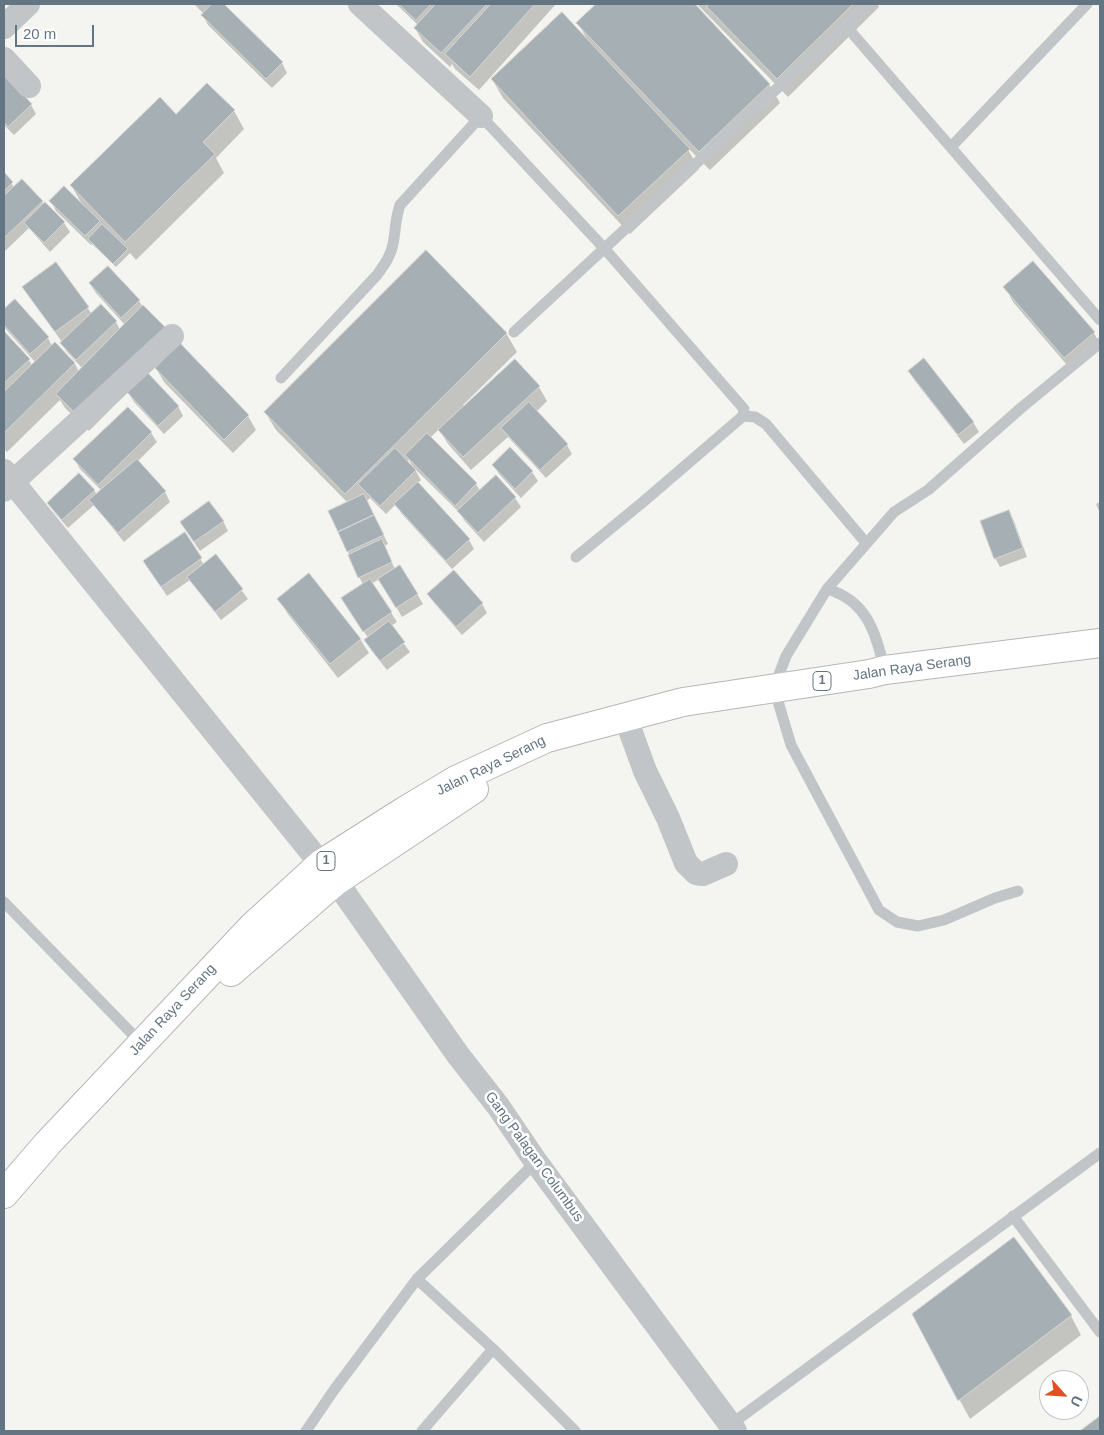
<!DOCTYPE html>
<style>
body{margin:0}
#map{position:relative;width:1104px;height:1435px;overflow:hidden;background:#f4f4f0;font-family:Helvetica,sans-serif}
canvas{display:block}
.frame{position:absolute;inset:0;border:5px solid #637482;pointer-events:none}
.north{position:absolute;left:1039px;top:1370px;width:50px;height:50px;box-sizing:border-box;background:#fff;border:1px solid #c1c7cd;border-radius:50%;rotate:116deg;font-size:14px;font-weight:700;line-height:20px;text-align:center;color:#637482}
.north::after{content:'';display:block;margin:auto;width:18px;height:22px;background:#e34f22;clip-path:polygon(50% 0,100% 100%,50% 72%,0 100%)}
.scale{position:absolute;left:15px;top:25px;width:79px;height:22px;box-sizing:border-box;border:2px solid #637482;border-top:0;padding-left:6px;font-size:15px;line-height:18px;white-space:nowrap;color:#637482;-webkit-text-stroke:4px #fff;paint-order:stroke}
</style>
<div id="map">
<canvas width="1104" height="1435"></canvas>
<div class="frame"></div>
<div class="north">U</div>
<div class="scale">20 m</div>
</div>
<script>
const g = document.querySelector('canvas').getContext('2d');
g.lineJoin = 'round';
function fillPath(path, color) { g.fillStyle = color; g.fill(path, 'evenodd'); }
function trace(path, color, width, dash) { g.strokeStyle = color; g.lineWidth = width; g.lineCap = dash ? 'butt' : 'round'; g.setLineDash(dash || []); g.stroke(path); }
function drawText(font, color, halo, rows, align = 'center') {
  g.font = font + ' Helvetica,sans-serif'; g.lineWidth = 5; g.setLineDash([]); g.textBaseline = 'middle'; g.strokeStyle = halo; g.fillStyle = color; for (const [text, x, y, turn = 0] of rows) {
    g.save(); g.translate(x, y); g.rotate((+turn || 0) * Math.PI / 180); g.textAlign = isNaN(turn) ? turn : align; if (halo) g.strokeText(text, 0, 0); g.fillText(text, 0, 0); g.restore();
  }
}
const shadow = new Path2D(`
 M194 4H222L282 63 287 73 272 88 208 25 203 15 204 14Z
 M396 4H434L436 6 438 4H556L479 90 455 69 452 64 450 67 423 42 415 28 418 25Z
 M598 4H693L769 84 780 103 710 170 686 146 699 169 630 234 503 98 492 79 588 41 578 23Z
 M697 4H877L879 7 788 97Z
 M4 76 31 105 36 114 14 135 4 125Z
 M234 111 244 129 216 158 224 173 136 260 130 253 116 267 92 244 91 245 56 211 51 201 82 204 71 185 176 116Z
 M4 174 15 188 42 202 44 205 45 204 64 223 70 232 50 252 29 228 4 252Z
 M56 264 92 314 116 322 120 330 125 325 96 293 90 284 108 267 139 301 143 307 147 373 178 406 183 416 164 434 134 402 128 392 89 431 65 408 60 400 7 452 4 449V394L6 391 4 389V333L29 360 32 365 35 362 4 327V311L15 301 48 338 52 346 73 360 79 372 82 368 67 352 61 343 62 342 29 296Z
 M1005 287 1094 333 1100 344 1073 372 1013 302Z
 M506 333 517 352 463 405 465 407 539 387 547 401 536 412 567 445 572 454 546 478 508 437 471 470 448 444 439 429 430 438 476 484 480 491 496 477 515 498 521 507 484 542 464 520 461 514 414 468 421 480 417 484 469 540 474 549 452 569 401 513 396 504 386 514 370 498 367 501 388 544 384 546 395 569 400 566 423 604 402 617 380 579 372 583 397 622 391 626 410 652 387 670 371 650 366 641 369 639 348 608 363 585 330 512 348 503 276 430 265 412ZM409 460 413 467 406 462Z
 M156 368 248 416 256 430 233 453 164 382Z
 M909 372 973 422 979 432 964 444 915 381Z
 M128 409 151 433 157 442 138 461 165 492 170 502 124 542 94 505 68 528 54 512 49 503 94 490 97 495 102 491 80 469 75 460Z
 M510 449 532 472 538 481 521 498 499 474 493 465Z
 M1100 502V513L1096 504Z
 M1009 511 1014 521 1027 557 1000 567 995 558Z
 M223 521 228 531 200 551 181 523Z
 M184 534 204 565 216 556 248 599 221 620 190 580 167 596 150 571Z
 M429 594 482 604 487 613 462 635 434 603Z
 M279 599 360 639 369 653 338 678 287 613Z
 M1013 1239 1071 1316 1081 1335 970 1419 913 1314Z`);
const building = new Path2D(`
 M212 4H224L283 62 266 79 201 15Z
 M399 4H431L416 20Z
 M436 4H487L441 53 414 28Z
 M491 4H535L470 77 445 54Z
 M596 4H695L770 84 699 152 576 23Z
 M710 4H853L777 79 707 7Z
 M562 12 690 149 618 216 491 79Z
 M4 74 32 104 8 127 4 122Z
 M207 83 235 110 203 142 215 154 125 242 70 185 160 97 176 114Z
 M4 172 13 182 4 191Z
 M22 179 43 201 4 238V196Z
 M64 186 100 221 85 236 49 201Z
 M45 202 65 222 44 243 24 223Z
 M102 224 128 249 113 264 88 239Z
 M426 250 507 333 345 494 264 412Z
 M1033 261 1095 332 1064 358 1003 287Z
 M56 262 89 307 55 332 22 287Z
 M108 266 140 300 121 318 89 283Z
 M15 299 49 337 30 354 4 325V309Z
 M101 304 117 321 76 360 60 343Z
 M143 305 168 330 80 418 56 394Z
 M4 331 30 359 4 383Z
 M55 342 75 363 4 433V392Z
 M180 343 249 415 224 440 155 368Z
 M924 358 974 422 958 435 908 371Z
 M515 359 540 386 463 457 438 430Z
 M148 373 179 406 158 426 127 392Z
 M529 402 568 444 540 470 501 428Z
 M128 407 152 432 98 485 73 459Z
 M427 433 477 483 455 506 405 455Z
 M510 447 533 471 515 489 492 465Z
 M395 448 416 470 380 506 358 484Z
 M137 459 166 491 118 533 89 500Z
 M79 473 95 490 62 520 47 503Z
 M496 475 516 497 478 533 457 511Z
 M418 482 470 539 446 561 394 504Z
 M364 494 374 515 338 532 328 511Z
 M209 501 224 521 194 542 180 522Z
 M1009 510 1023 548 994 559 980 521Z
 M374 515 384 535 347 552 338 532Z
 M185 532 202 558 161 587 143 561Z
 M382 539 392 562 358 578 348 555Z
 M216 554 243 589 215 612 187 577Z
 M400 565 418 594 396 608 378 579Z
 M454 570 483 603 456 627 427 594Z
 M309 573 361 639 330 664 277 599Z
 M370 579 392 612 363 632 341 598Z
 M389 621 405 642 380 661 364 640Z
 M1014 1237 1072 1315 958 1401 912 1314Z
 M1100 1416V1431H1080Z`);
const lane = new Path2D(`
 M846 26 868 4
 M951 147 1087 4
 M514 332 797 70 846 26 1100 320
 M281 378 377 275C384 265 391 256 393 244 396 229 395 219 400 205L481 116 604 248 744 409 743 416 643 502 576 557
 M743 416 755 417 766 424 866 543
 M827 589C868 601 875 633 885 670
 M1018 891 995 898 944 920 918 926 897 922 879 910 791 745 774 688 786 656 827 589 894 512 928 490 1021 408 1100 343
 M4 902 142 1044
 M1013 1216 1100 1332
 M417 1279 493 1349 575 1431
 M730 1425 1100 1153
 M306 1431 334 1390 417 1279 536 1162
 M422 1431 493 1349`);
const street = new Path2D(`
 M360 4 481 116
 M4 27 28 4
 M4 59 29 86
 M4 471 321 864
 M4 490 172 336
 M625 716 645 771 668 818 686 863 696 873 703 874 726 864
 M336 881 458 1055 498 1106 536 1162 735 1431`);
const highway = new Path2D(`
 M231 972 336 881 474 789
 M4 1194 48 1143 253 926 321 864 406 810 456 780 547 738 683 702 869 674 885 670 1100 643`);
const shields = [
 [822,681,18],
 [326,861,18]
];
const shieldNames = [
 ["1",822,681],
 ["1",326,861]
];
const streetNames = [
 ["Jalan Raya Serang",912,668,-8],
 ["Jalan Raya Serang",491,766,-26],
 ["Jalan Raya Serang",173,1010,-47],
 ["Gang Palagan Columbus",534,1157,54]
];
fillPath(shadow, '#0003');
fillPath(building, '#a6afb4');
trace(building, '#d5d6d3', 1);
trace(highway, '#b4b7ba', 30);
trace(lane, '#c1c5c8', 11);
trace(street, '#c1c5c8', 24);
trace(highway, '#fff', 28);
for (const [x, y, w] of shields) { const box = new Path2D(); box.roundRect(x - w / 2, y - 9.5, w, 19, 4); g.fillStyle = '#fff'; g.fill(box); trace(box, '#637482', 1); }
drawText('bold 12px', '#637482', null, shieldNames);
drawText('14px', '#637482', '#fff', streetNames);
</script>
